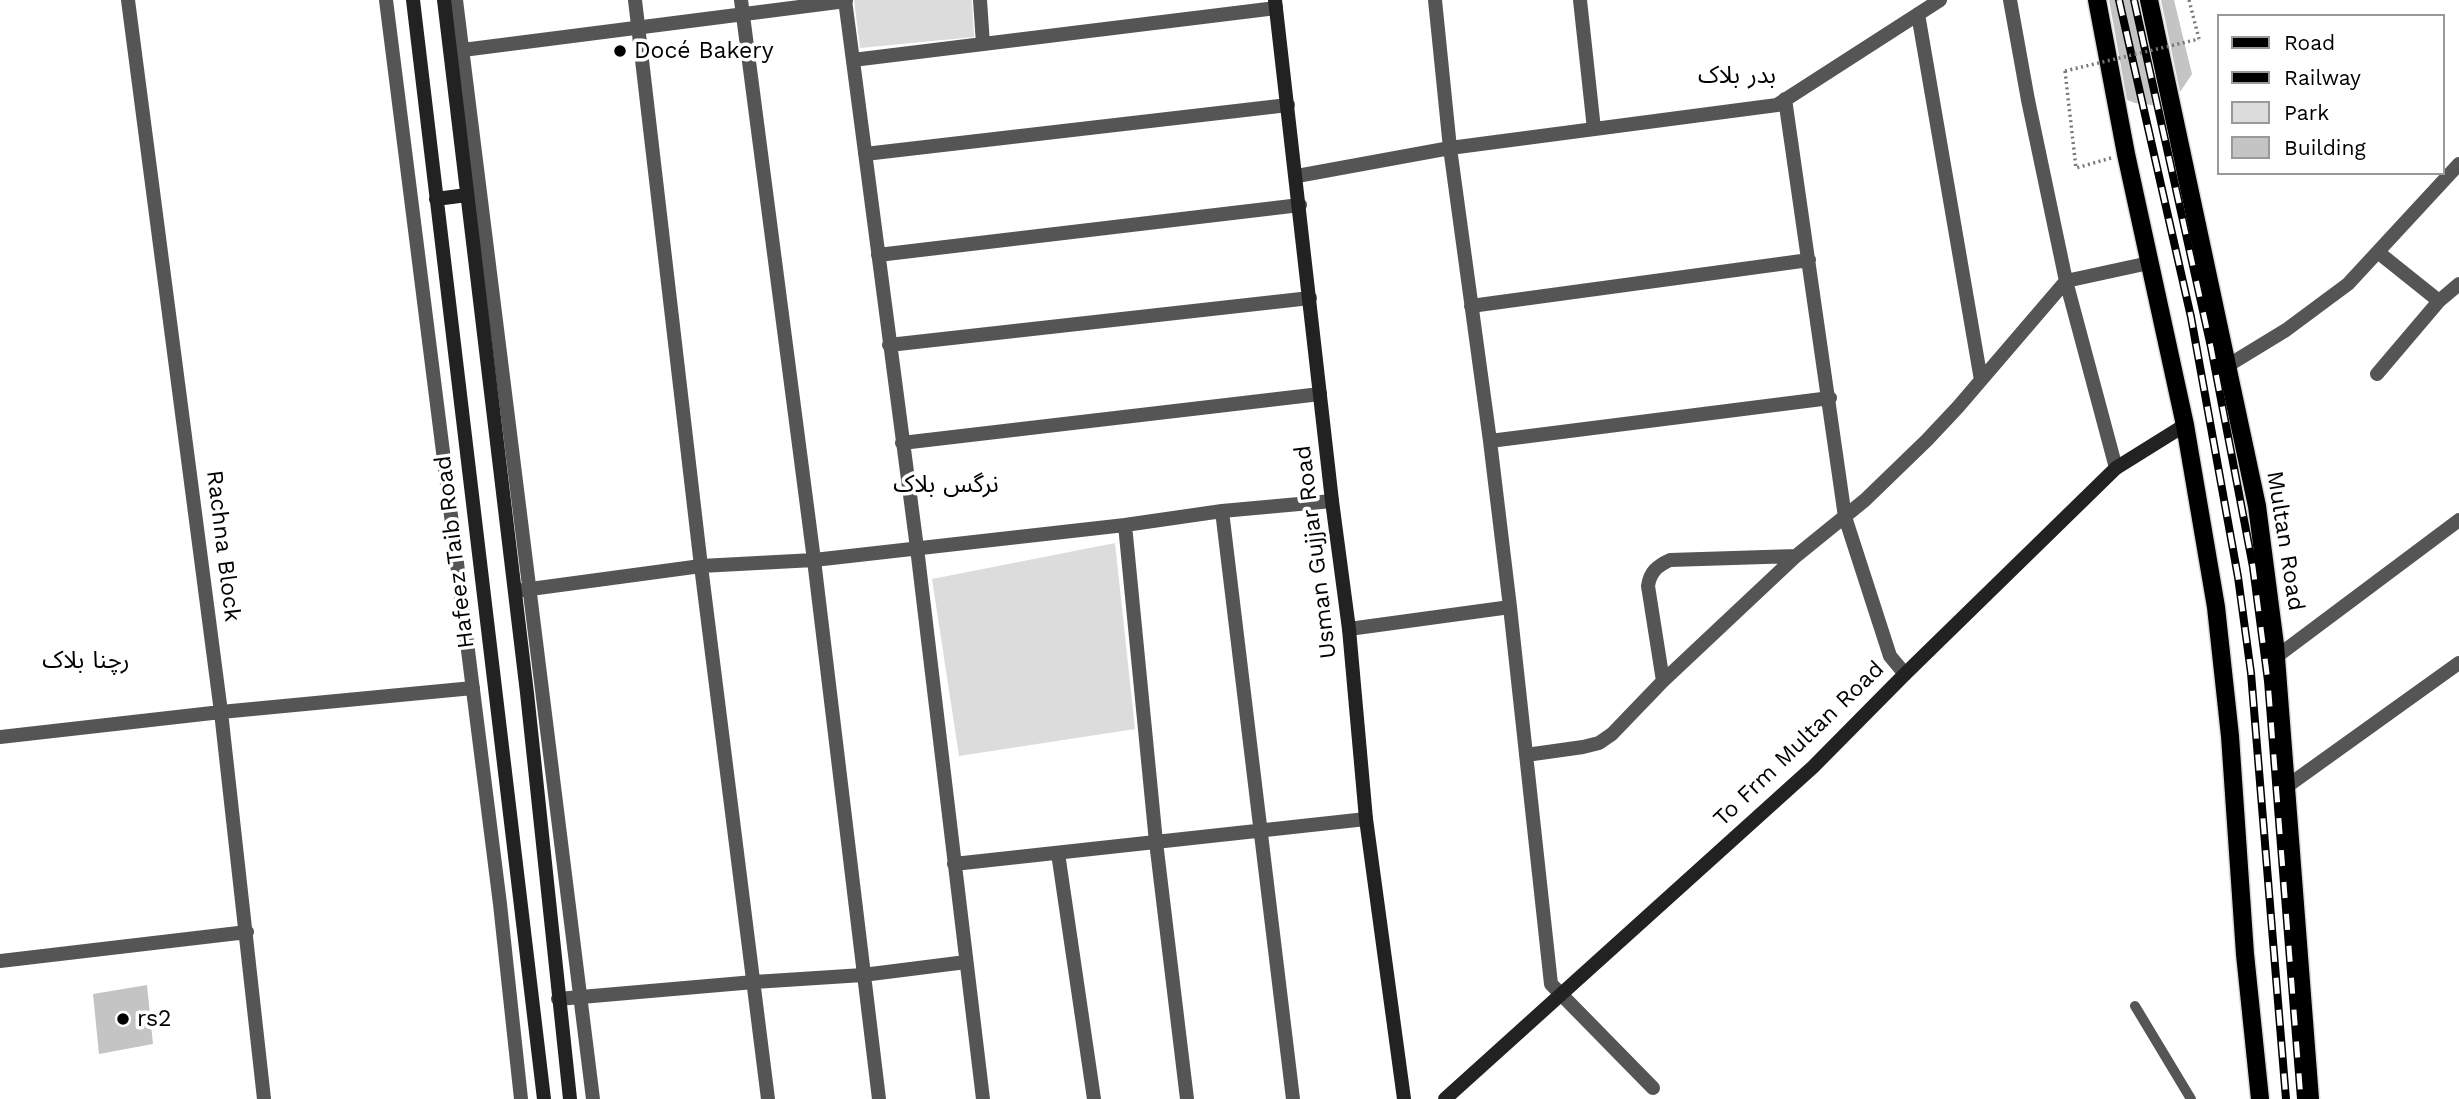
<!DOCTYPE html>
<meta charset="utf-8">
<style>
body{margin:0}
#map{position:relative;width:2459px;height:1099px;overflow:hidden;background:#fff;font-family:"Work Sans",sans-serif}
canvas{display:block}
.legend{position:absolute;left:2217px;top:14px;width:228px;height:161px;box-sizing:border-box;background:#fff;border:2px solid #999;margin:0;padding:9px 12px;list-style:none;font-size:21px;color:#000}
.legend li{display:flex;align-items:center;gap:14px;height:35px}
.legend b{width:35px;border:2px solid #999}
</style>
<div id="map">
<canvas width="2459" height="1099"></canvas>
<ul class="legend">
<li><b style="height:9px;background:#000"></b>Road</li>
<li><b style="height:9px;background:#000"></b>Railway</li>
<li><b style="height:19px;background:#dcdcdc"></b>Park</li>
<li><b style="height:19px;background:#c4c4c4"></b>Building</li>
</ul>
</div>
<script>
const g = document.querySelector('canvas').getContext('2d');
g.lineJoin = 'round';
function fillPath(path, color) { g.fillStyle = color; g.fill(path, 'evenodd'); }
function trace(path, color, width, dash) { g.strokeStyle = color; g.lineWidth = width; g.lineCap = dash ? 'butt' : 'round'; g.setLineDash(dash || []); g.stroke(path); }
function drawText(font, color, halo, rows, align = 'center') {
  g.font = font + ' "Work Sans","Noto Sans Arabic",sans-serif'; g.lineWidth = 7; g.setLineDash([]); g.textBaseline = 'middle'; g.strokeStyle = halo; g.fillStyle = color; for (const [text, x, y, turn = 0] of rows) {
    g.save(); g.translate(x, y); g.rotate((+turn || 0) * Math.PI / 180); g.textAlign = isNaN(turn) ? turn : align; if (halo) g.strokeText(text, 0, 0); g.fillText(text, 0, 0); g.restore();
  }
}
const green = new Path2D(`
 M854 0H972L974 37 860 48Z
 M1115 543 1135 729 959 756 932 579Z`);
const building = new Path2D(`
 M2109 0H2138L2160 106 2135 103 2127 100Z
 M2161 0H2174L2192 74 2180 92Z
 M147 985 153 1044 99 1054 93 994Z`);
const path = new Path2D(`
 M2189 0 2199 39
 M2065 71 2076 168 2111 158`);
const lane = new Path2D(`
 M2135 1006 2191 1099`);
const street = new Path2D(`
 M128 0 221 712 264 1099
 M386 0 500 904 521 1099
 M456 0 593 1099
 M635 0 701 566 768 1099
 M741 0 814 560 879 1099
 M845 0 917 548 983 1099
 M980 0 983 44
 M1435 0 1450 148 1490 441 1510 607 1551 984 1653 1088
 M1580 0 1594 129
 M2010 0 2028 100 2066 281 2116 468
 M1918 14 1981 380
 M455 51 846 1
 M853 60 1276 8
 M1785 99 1845 517 1890 656 1905 674
 M865 154 1288 105
 M1297 176 1450 148 1777 105 1940 0
 M2379 253 2439 301
 M878 255 1300 205
 M1471 306 1809 260
 M889 345 1310 298
 M2227 366 2286 330 2348 284 2459 164
 M2377 374 2439 301 2459 284
 M1490 441 1830 398
 M902 443 1320 394
 M1222 511 1293 1099
 M1125 525 1156 842 1187 1099
 M523 590 701 566 814 560 1125 525 1222 511 1332 501
 M1349 629 1510 607
 M2276 657 2459 520
 M1663 681 1648 586C1650 572 1657 566 1670 560L1796 556
 M0 737 221 712 473 688
 M1526 755 1583 747 1599 743 1612 734 1663 681 1796 556 1865 500 1927 440 1958 407 2066 281 2149 263
 M2286 787 2459 663
 M1058 853 1094 1099
 M954 864 1366 819
 M0 961 247 932
 M558 999 754 982 863 975 966 962`);
const secondary = new Path2D(`
 M413 0 544 1099
 M444 0 527 693 570 1099
 M1275 0 1332 501 1349 629 1366 819 1404 1099
 M436 199 467 195
 M1445 1099 1813 767 1905 674 2116 468 2185 425`);
const primary = new Path2D(`
 M2097 0 2126 154 2185 425 2216 607 2230 736 2245 954 2260 1099
 M2149 0 2257 506 2275 645 2310 1099`);
const rail = new Path2D(`
 M2119 0 2191 317 2238 577 2251 673 2286 1099
 M2134 0 2211 347 2253 567 2268 681 2301 1099`);
const pathBridge = new Path2D(`
 M2065 71 2199 39`);
const markers = [
 [620,51,7,"#000"],
 [123,1019,7,"#000"]
];
const poiNames = [
 ["Docé Bakery",634,51],
 ["rs2",137,1019]
];
const streetNames = [
 ["Multan Road",2285,541,81],
 ["Rachna Block",223,546,83],
 ["Hafeez Taib Road",455,552,-97],
 ["Usman Gujjar Road",1316,552,-97],
 ["To Frm Multan Road",1799,744,-44]
];
const neighbourhoodNames = [
 ["بدر بلاک",1737,76],
 ["نرگس بلاک",946,485],
 ["رچنا بلاک",86,661]
];
fillPath(green, '#dcdcdc');
fillPath(building, '#c4c4c4');
trace(primary, '#dbdbdb', 21);
trace(path, '#777', 3.5, [2, 3.5]);
trace(lane, '#555', 10);
trace(street, '#555', 14);
trace(secondary, '#222', 14);
trace(primary, '#000', 18);
trace(rail, '#000', 8);
trace(rail, '#fff', 5, [16]);
trace(pathBridge, '#777', 3.5, [2, 3.5]);
for (const [x, y, r, color] of markers) { const dot = new Path2D(); dot.arc(x, y, r, 0, 2 * Math.PI); g.fillStyle = color; g.fill(dot); trace(dot, '#fff', 2.5); }
drawText('23px', '#000', '#fff', poiNames, 'left');
drawText('23px', '#000', '#fff', streetNames);
drawText('24px', '#000', '#fff', neighbourhoodNames);
</script>
